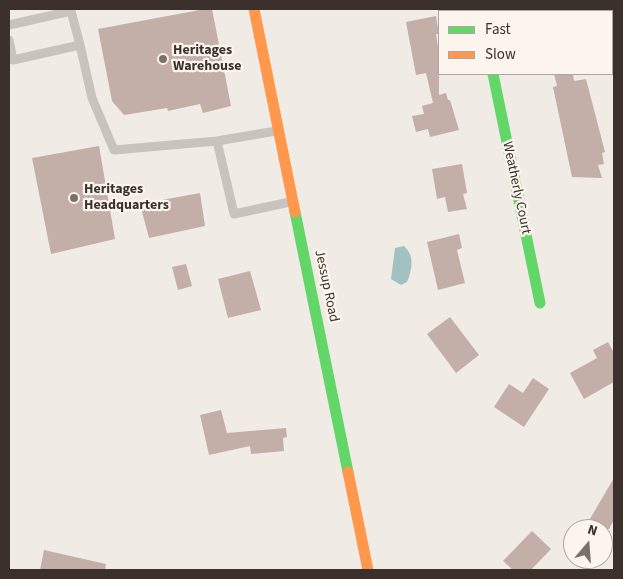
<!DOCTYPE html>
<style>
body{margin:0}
#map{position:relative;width:623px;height:579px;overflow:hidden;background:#f0ebe5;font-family:"Source Sans 3",sans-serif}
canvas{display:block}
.frame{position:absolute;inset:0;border:10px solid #3b302b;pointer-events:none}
.legend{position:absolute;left:438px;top:10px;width:175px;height:65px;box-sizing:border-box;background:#fbf5ee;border:1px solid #aea6a0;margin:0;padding:6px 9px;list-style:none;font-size:15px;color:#3b302b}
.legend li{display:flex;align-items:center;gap:10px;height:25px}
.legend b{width:25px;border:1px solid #aea6a0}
.north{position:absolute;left:563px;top:519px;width:50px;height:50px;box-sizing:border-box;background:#fbf5ee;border:1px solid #aea6a0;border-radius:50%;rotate:18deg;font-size:14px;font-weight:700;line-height:20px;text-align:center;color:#3b302b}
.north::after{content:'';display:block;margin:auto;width:18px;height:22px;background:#7a716c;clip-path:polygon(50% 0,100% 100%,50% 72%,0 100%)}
</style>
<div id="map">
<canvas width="623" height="579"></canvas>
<div class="frame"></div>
<ul class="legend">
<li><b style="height:6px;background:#63d668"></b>Fast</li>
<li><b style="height:6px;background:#ff974d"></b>Slow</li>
</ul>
<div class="north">N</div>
</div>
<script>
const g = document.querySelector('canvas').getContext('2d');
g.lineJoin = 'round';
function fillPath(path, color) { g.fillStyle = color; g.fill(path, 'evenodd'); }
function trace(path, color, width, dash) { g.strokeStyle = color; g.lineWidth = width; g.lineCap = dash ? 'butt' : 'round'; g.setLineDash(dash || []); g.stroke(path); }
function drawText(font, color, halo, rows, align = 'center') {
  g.font = font + ' "Source Sans 3",sans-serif'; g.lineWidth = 4.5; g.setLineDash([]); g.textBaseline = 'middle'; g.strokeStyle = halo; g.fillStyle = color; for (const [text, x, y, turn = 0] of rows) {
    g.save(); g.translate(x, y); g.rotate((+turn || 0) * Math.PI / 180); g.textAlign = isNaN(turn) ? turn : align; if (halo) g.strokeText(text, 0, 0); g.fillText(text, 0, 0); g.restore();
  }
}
const water = new Path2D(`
 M404 246C415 256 412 270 407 282L401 285 391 279 395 248Z`);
const building = new Path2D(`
 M205 9H212L231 106 203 113 200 104 168 111 167 108 124 115 112 101 98 29Z
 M436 16 439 34H436L439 53V95L446 93 448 100H450L459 130 430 137 428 129 416 132 412 116 424 114 422 106 433 103 426 73 416 75 406 22Z
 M554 74H573L574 81 586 79 605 152 602 153 604 164 598 165 602 178 572 177 553 87 557 86Z
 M99 146 115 239 51 254 32 158Z
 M462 164 467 193 463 194 467 209 448 212 445 197 437 199 432 169Z
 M200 193 205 226 149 238 140 204Z
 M459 234 462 248 457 250 465 283 438 290 427 242Z
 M186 264 192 286 178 290 172 267Z
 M250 271 261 310 228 318 218 279Z
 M450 317 479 355 456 373 427 334Z
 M608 342 614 353V382L584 399 570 373 597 358 593 350Z
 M533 378 549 389 524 427 494 407 509 384 523 393Z
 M221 410 227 433 286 428 287 437 283 438 284 451 251 454 250 446 209 455 200 415Z
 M614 478V520L609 529H584Z
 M532 531 551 549 531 570H513L503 561Z
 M44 550 106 564 105 570H40Z`);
const lane = new Path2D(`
 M71 11 80 45
 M9 25 71 11 70 9
 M9 40 13 60 80 45 92 98 114 150 217 141 234 214 290 202
 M217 141 276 131`);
const street = new Path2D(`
 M480 9V11`);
const fast = new Path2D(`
 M493 74 540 303
 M295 212 348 472`);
const slow = new Path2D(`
 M254 9 295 212
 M348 472 368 570`);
const markers = [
 [163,59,5,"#7a716c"],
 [74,198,5,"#7a716c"]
];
const poiNames = [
 ["Heritages",173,51],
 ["Warehouse",173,67],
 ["Heritages",84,190],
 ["Headquarters",84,206]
];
const streetNames = [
 ["Weatherly Court",516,188,78],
 ["Jessup Road",326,286,78]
];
fillPath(water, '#a1c2c1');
fillPath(building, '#c3afa7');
trace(lane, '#c9c3be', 9);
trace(street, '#c9c3be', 19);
trace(fast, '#63d668', 11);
trace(slow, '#ff974d', 11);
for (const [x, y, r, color] of markers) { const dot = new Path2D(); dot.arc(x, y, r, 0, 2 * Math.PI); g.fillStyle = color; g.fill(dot); trace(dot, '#fbf5ee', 2); }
drawText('bold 14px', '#3b302b', '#fbf5ee', poiNames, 'left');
drawText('14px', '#3b302b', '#fbf5ee', streetNames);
</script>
